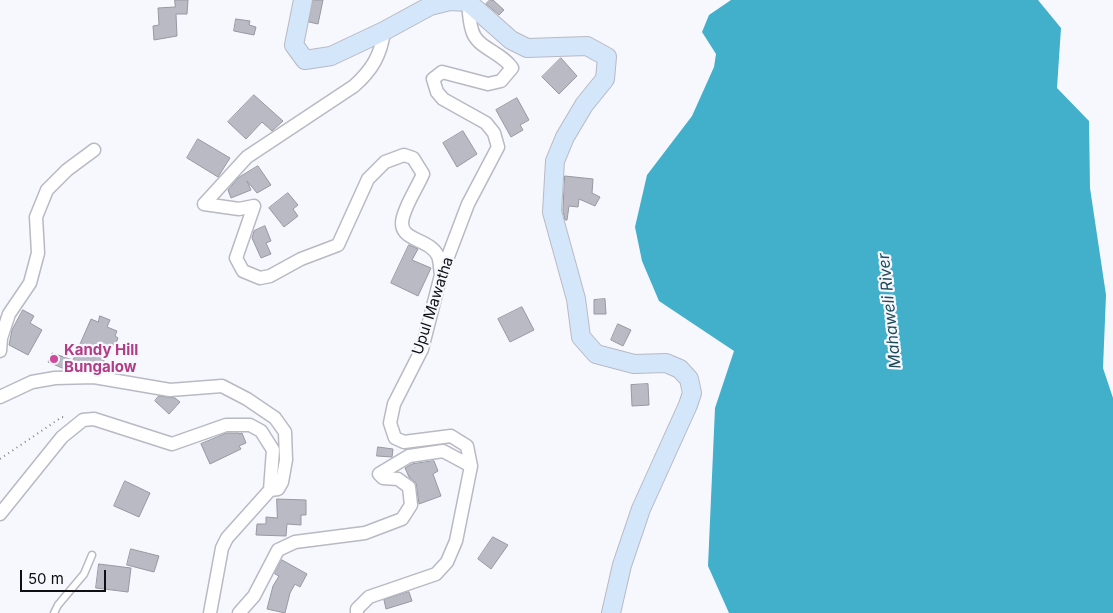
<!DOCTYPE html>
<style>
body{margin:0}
#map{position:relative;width:1113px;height:613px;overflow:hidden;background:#f7f7fe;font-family:Inter,sans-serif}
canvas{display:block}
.scale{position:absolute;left:20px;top:570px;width:86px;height:22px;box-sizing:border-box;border:2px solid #0f0f12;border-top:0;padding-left:6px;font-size:15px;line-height:18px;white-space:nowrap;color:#0f0f12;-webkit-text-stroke:4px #f7f7fe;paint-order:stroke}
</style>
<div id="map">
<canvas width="1113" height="613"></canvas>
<div class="scale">50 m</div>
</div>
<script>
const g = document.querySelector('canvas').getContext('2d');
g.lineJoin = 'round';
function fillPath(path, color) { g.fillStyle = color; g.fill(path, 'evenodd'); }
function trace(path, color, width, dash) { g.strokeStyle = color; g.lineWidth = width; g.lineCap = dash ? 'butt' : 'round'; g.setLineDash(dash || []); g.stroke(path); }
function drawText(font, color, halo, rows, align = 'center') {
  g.font = font + ' Inter,sans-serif'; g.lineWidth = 4.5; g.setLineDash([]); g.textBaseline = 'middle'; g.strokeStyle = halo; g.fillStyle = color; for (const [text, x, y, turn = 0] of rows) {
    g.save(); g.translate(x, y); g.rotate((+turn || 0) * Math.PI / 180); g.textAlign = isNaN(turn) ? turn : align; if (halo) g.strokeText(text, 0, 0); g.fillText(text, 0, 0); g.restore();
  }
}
const water = new Path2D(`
 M731 0H1038L1061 28 1057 88 1089 121 1090 188 1106 295 1103 368 1113 398V613H729L708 566 715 408 734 351 659 301 642 261 635 227 647 175 692 116 714 67 716 54 702 32 709 15Z`);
const building = new Path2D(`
 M175 0H188L187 14H176L177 36 154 40 153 26 159 25 158 8 175 7Z
 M313 0H323L318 24 309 22Z
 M490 0H493L504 10 499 15 486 4Z
 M236 19 250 21 249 25 256 27 254 35 234 31Z
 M561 58 577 76 559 94 542 77Z
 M254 95 283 121 272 131 262 122 246 139 228 122Z
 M517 98 529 120 520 125 523 130 511 137 496 110Z
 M463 131 477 154 457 167 443 143Z
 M198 139 230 158 218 177 187 158Z
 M258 166 271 185 257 193 247 181 251 190 231 198 228 190 238 178Z
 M565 176 593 179 592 193 600 197 595 206 579 199 578 207 569 206 567 220H565L563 211Z
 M288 193 298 205 293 209 298 216 284 227 269 208Z
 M265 226 271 241 266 243 271 254 261 258 252 238 254 231Z
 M409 245 418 249 412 260 431 268 418 296 391 283Z
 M605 299 606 314H594V300Z
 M522 307 534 330 510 342 498 319Z
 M23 310 34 316 30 323 42 330 28 355 9 345 12 330Z
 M100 316 110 320 107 327 117 331 115 336 118 338 115 346 111 344 100 370 84 363 81 369 67 370 48 362 52 353 73 360 91 319 98 322Z
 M618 324 631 330 623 346 611 340Z
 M648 384 649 405 632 406 631 385Z
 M159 396 175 398 180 402 169 414 155 401Z
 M227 433H239V434L242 433 246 443 239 446 241 449 210 464 201 444Z
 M378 447 393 449 392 457 377 456Z
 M434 461 438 471 433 474 441 496 419 504 416 483 409 477 405 468 412 464Z
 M125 481 150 493 139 517 114 506Z
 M277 499 306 500V515H301V525L287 524 286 536 256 535 257 524H266V517L277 518Z
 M493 537 508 545 491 569 478 559Z
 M131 549 159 556 154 572 127 565Z
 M282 560 307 574 300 587 295 584 290 593 285 613 267 609 273 586 279 576 275 574Z
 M99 564 131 568 128 592 96 588Z
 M409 592 412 601 386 609 384 600Z`);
const path = new Path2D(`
 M0 459 62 417 67 418`);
const lane = new Path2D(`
 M54 613 58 605 84 574 92 555`);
const street = new Path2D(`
 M384 31C381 55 372 70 354 86L247 157 204 204 239 209 254 206 236 258 243 271 260 278 270 276 301 259 338 245 368 179 385 162 404 155 413 158 423 174C417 188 407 202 403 217 396 242 429 237 438 256 440 261 440 269 441 275
 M0 351 1 338 9 314 30 283 38 253 36 217 47 190 67 170 94 150
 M0 397 32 382 55 378 94 377 170 390 222 386 247 399 275 418 285 432 286 460 282 482 278 489 270 490
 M0 514 62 437 83 420 94 419 172 444 226 425H250L261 431 273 450 270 490 227 538 222 548 210 613
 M239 613 254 596 278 550 295 542 365 533 402 519 411 505 409 487 398 479 383 478 379 474 409 456 443 451 471 466
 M357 613V609L369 597 436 574 447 562 456 541 471 466 467 446 451 436 404 442 395 438 390 423 394 404 422 349 441 275 468 204 498 147 494 133 486 123 443 99 437 92 433 79 442 72 488 84 501 81 512 68C502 52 476 48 472 30 469 21 469 11 468 2`);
const secondary = new Path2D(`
 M303 0 294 45 305 60 331 56 384 31 430 6 450 1 468 2 511 40 527 48 587 46 607 57 605 79 584 105 565 137 555 161 552 212 576 299 581 337 596 354 634 364 666 363 680 369 689 379 692 393 688 405 641 509 622 565 611 613`);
const markers = [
 [54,359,5,"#d1479c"]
];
const streetNames = [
 ["Upul Mawatha",433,306,-72]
];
const hotelNames = [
 ["Kandy Hill",64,350],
 ["Bungalow",64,367]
];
const waterNames = [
 ["Mahaweli River",890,311,-96]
];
fillPath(water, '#42afcb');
fillPath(building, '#babac5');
trace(building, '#9898a2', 1);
trace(lane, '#b9b9c4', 9);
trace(street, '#b9b9c4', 15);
trace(secondary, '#b9b9c4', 20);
trace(path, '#838388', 2, [1, 4]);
trace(lane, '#fff', 6);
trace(street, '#fff', 12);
trace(secondary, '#d4e6fa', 18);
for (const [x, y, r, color] of markers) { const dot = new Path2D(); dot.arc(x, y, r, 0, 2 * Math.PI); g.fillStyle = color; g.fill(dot); trace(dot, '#f7f7fe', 2); }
drawText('15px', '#0f0f12', '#f7f7fe', streetNames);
drawText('bold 15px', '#b23c85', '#f7f7fe', hotelNames, 'left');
drawText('italic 16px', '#1c4a57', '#f7f7fe', waterNames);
</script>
